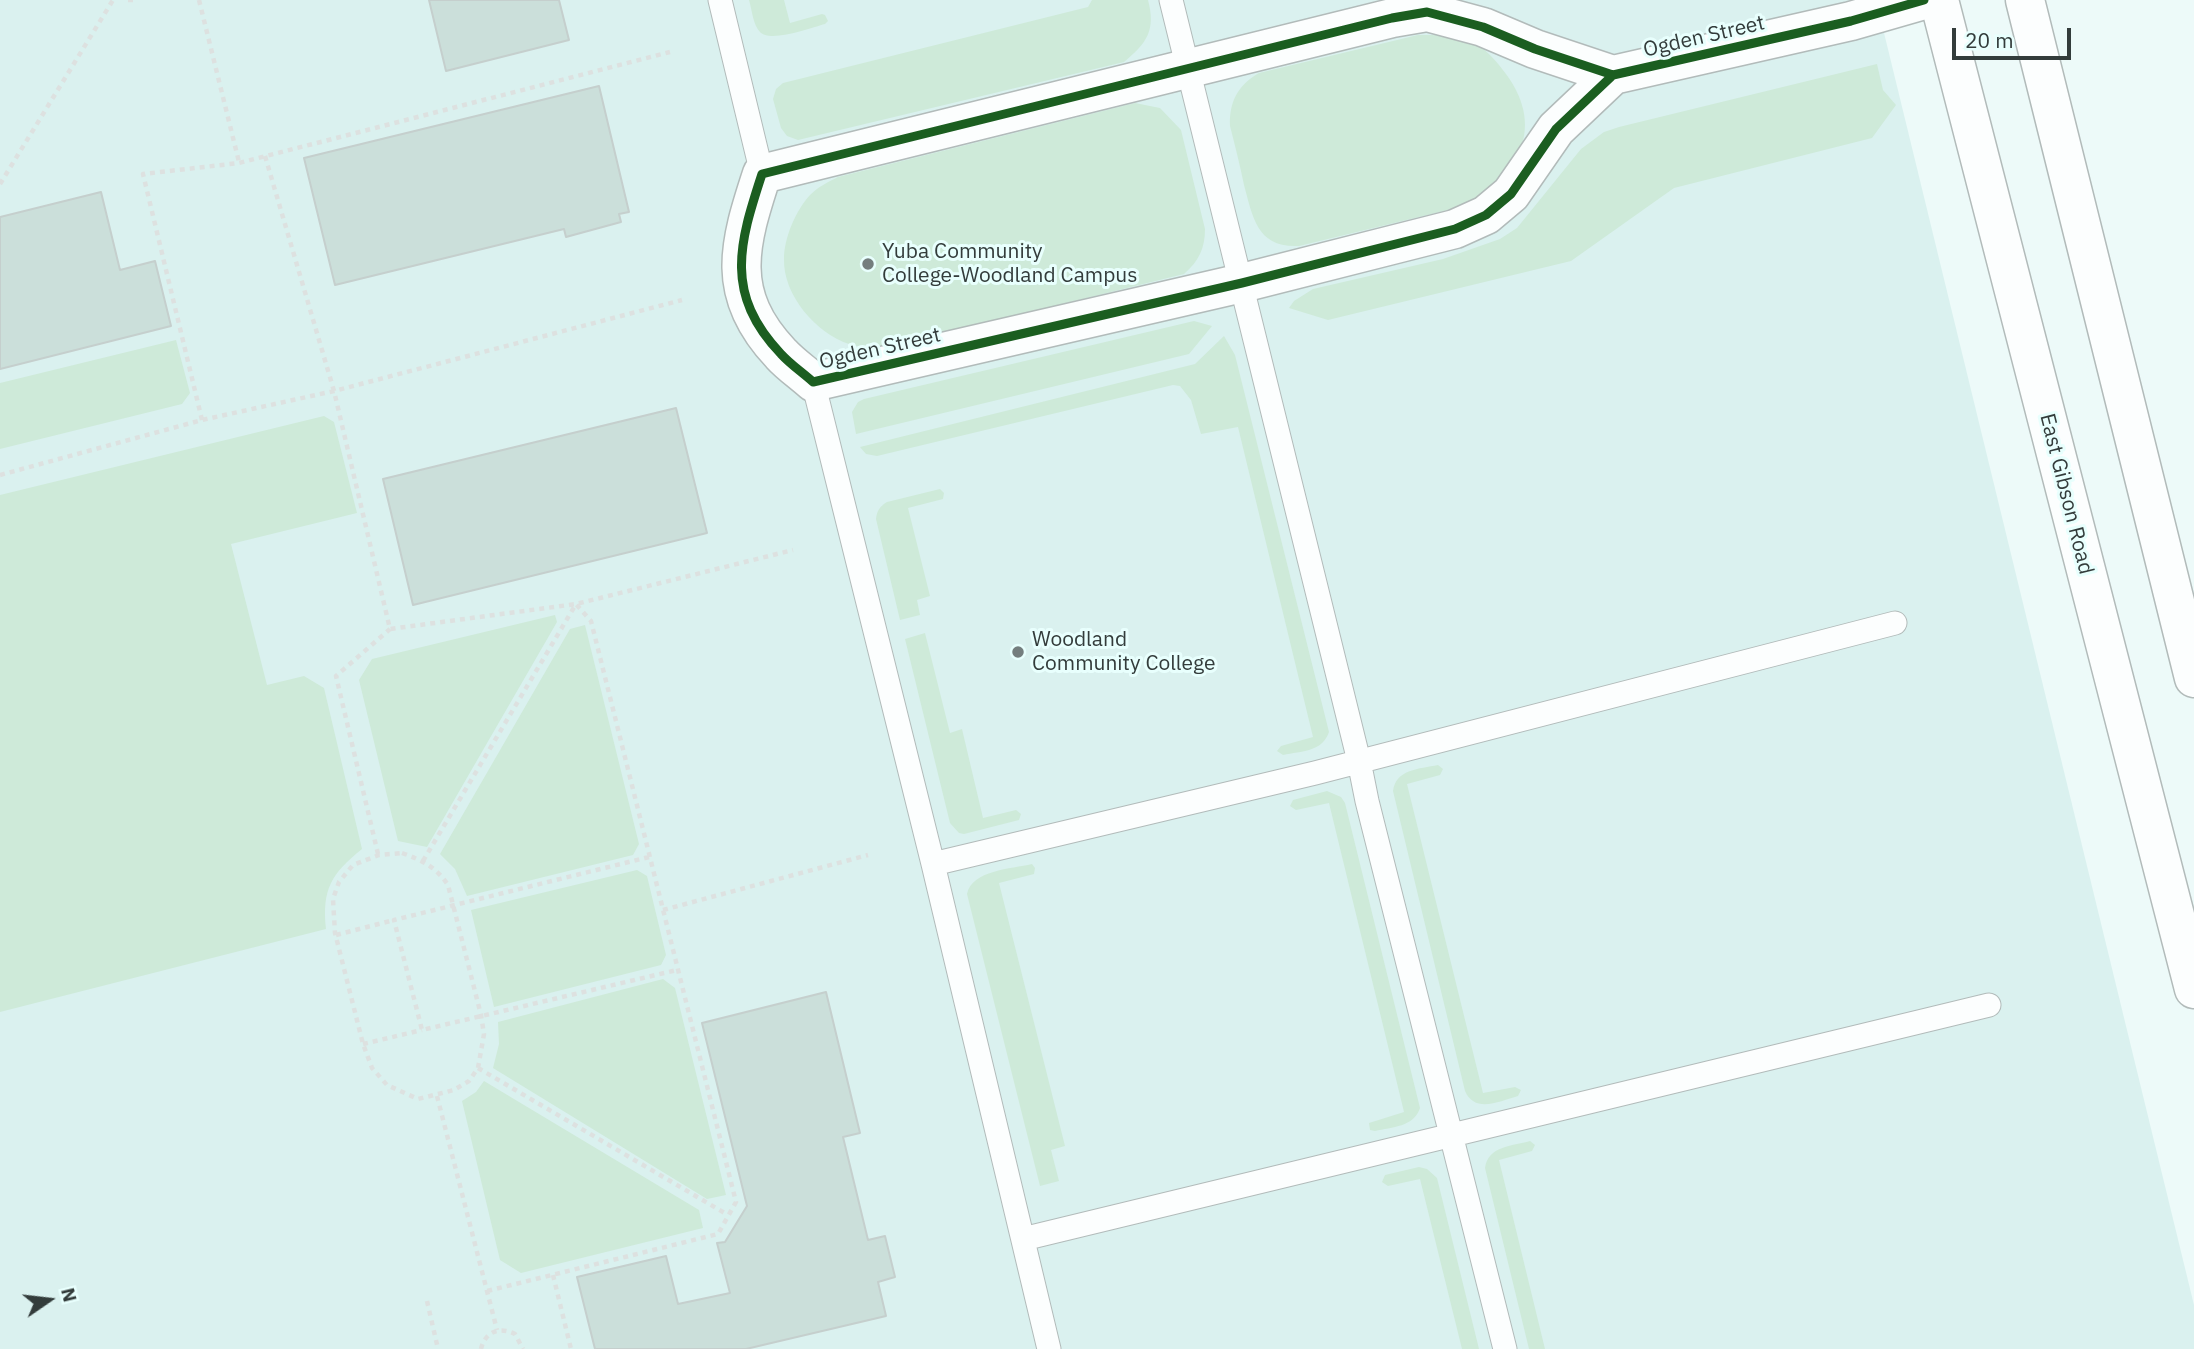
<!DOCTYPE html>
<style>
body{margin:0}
#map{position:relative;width:2194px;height:1349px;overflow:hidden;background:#edfaf9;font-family:"IBM Plex Sans",sans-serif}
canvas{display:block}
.north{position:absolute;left:14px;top:1265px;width:70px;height:70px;-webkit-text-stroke:5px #e8fffd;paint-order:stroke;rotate:76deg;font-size:19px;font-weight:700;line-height:28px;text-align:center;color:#333c3b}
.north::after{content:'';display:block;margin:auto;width:24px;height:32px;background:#333c3b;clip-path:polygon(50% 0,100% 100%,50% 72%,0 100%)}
.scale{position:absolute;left:1952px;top:28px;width:119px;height:32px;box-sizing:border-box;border:4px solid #333c3b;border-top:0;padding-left:9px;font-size:21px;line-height:24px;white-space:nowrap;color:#333c3b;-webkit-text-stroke:5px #e8fffd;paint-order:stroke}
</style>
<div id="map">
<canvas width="2194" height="1349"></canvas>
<div class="north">N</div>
<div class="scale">20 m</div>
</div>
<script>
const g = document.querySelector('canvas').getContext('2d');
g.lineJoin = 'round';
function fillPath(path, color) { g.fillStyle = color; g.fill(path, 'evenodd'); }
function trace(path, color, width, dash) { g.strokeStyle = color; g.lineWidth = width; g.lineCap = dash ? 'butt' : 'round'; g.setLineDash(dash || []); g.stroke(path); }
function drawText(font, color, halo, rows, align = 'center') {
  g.font = font + ' "IBM Plex Sans",sans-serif'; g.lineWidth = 6; g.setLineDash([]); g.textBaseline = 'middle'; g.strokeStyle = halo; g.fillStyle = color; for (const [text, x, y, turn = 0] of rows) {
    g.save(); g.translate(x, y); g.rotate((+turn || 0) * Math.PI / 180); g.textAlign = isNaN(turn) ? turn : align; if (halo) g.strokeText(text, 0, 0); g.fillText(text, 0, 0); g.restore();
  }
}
const built = new Path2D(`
 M0 0H1876L2194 1305V1349H0Z`);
const green = new Path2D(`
 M749 0H784L790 23 822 14 825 15 828 21 825 24C811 28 770 43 760 32 753 25 752 10 749 0Z
 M1092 0H1148C1156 30 1147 43 1124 62L798 140 787 136 781 128 773 99 776 89 783 83 1088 7Z
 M1418 35C1436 35 1455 35 1471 42 1486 48 1497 62 1506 74 1548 131 1515 180 1460 207L1299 246C1257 248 1253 218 1244 185 1240 165 1235 146 1230 126 1229 102 1238 85 1259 73Z
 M1877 64 1883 90 1896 105 1872 138 1674 188 1571 261 1328 320 1289 308 1294 301 1313 289 1443 259 1500 239 1517 228 1581 149 1604 132 1619 127Z
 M1135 103 1160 108 1181 130 1205 229C1205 248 1199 261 1184 274L887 347C873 348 862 348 849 344 816 333 783 295 784 259 784 238 796 210 810 195 818 187 828 182 838 177Z
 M1194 321 1212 326 1189 354 856 434 852 412 858 402 864 399Z
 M1224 336 1235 355 1329 732C1322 752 1302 751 1283 755L1277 751 1281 746 1313 737 1238 427 1201 434 1191 400 1180 386 1173 385 877 456 866 454 860 447 1195 364Z
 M176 340 190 393 182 404 0 449V383Z
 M324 416 334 422 357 513 231 544 267 685 304 676 324 688 362 849C331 874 322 889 326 929L0 1012V495Z
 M940 489 944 493 943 499 908 508 930 596 917 600 920 615 900 620 876 519C877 511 879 507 887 502Z
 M555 615 557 622 427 847 398 841 359 680 372 659Z
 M585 625 639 844 633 855 467 896 455 869 440 854 570 629Z
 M925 633 950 733 962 729 983 818 1016 810 1021 814 1019 820 964 834 959 833 950 823 905 639Z
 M1438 765 1443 769 1440 775 1407 784 1483 1093 1515 1087 1521 1090 1518 1096C1500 1101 1475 1114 1465 1091L1393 791C1396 769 1419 769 1438 765Z
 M1327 791 1341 797 1345 803 1420 1108C1414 1127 1392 1127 1375 1131L1370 1130 1369 1123 1404 1112 1329 803 1296 810 1290 806 1293 800Z
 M1032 864 1035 868 1034 874 999 883 1065 1146 1051 1150 1059 1181 1040 1186 967 894C972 870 1011 869 1032 864Z
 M637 870 647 876 666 955 661 965 494 1007 471 910Z
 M663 979 675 988 726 1195 707 1199 493 1068 499 1044 498 1022Z
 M484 1081 699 1210 703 1228 521 1273 500 1260 462 1101 476 1092Z
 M1530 1141 1535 1145 1532 1151 1499 1160 1545 1349H1529L1485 1168C1488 1146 1512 1146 1530 1141Z
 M1419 1167 1427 1169 1437 1178 1479 1349H1462L1420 1179 1388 1186 1382 1182 1385 1175Z`);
const building = new Path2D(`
 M429 0H559L569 40 446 71Z
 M599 86 629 212 619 214 621 222 566 237 564 229 335 285 304 158Z
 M101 192 120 270 155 261 171 326 0 369V217Z
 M676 408 707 533 413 605 383 479Z
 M826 992 860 1133 843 1137 868 1240 885 1236 895 1277 878 1282 886 1316 746 1349H595L577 1277 666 1256 678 1304 730 1293 717 1243 725 1242 747 1206 702 1023Z`);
const path = new Path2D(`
 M128 0H137
 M199 0 239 162
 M265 156 334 391 390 629 576 604 793 550
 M0 184 113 0
 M202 420 143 174 239 163 670 52
 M0 475 202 420 334 391 682 300
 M402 853C422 860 436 867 448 885L481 1015 484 1034 478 1068 469 1081 454 1090 418 1099 387 1085 372 1068 363 1044 335 933 333 899 339 882 353 865 379 855Z
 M378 854 336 676 390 629
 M649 857 394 920 422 1030 677 970
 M423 861 576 604 591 621 736 1202 718 1234 487 1291
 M663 910 868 855
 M336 935 394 920
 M363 1044 422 1030
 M478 1068 728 1215
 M437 1096 497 1330
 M553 1275 571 1349
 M427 1301 438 1349
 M481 1349C485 1332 499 1326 515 1334L523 1349`);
const service = new Path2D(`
 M720 0 762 174
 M1171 0 1359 761 1367 801 1505 1349
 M813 382 933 864 1049 1349
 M933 864 1315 773 1895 623
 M1023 1239 1989 1005`);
const minor = new Path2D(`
 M1613 75 1535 49 1483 27 1427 12 1392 18 762 174C739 244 724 294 781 354 790 364 803 373 813 382L1242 283 1455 229 1486 215 1511 194 1556 129 1613 75 1851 21 1924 0`);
const secondary = new Path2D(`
 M1939 0 2194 989
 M2025 0 2194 678`);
const cycleway = new Path2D(`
 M1613 75 1535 49 1483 27 1427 12 1392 18 762 174C739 244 724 294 781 354 790 364 803 373 813 382L1242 283 1455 229 1486 215 1511 194 1556 129 1613 75 1851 21 1924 0`);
const markers = [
 [868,264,7,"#747e7e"],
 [1018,652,7,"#747e7e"]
];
const streetNames = [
 ["Ogden Street",1704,37,-13],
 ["Ogden Street",880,349,-13],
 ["East Gibson Road",2066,494,76]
];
const poiNames = [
 ["Yuba Community",882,252],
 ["College-Woodland Campus",882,276],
 ["Woodland",1032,640],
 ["Community College",1032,664]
];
fillPath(built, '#daf1ef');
fillPath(green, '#ceead9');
fillPath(building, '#cbdfda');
trace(building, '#c5cfcd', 2);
trace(service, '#b2bbba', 25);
trace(minor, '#b2bbba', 41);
trace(secondary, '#b2bbba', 41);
trace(path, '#dde1e0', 4.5, [5, 5]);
trace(service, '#fcfefe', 23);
trace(minor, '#fcfefe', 38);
trace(secondary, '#fcfefe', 38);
trace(cycleway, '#1b5e20', 9);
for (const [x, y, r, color] of markers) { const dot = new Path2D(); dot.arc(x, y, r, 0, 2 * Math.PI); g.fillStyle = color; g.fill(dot); trace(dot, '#e8fffd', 2.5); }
drawText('21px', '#333c3b', '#e8fffd', streetNames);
drawText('21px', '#333c3b', '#e8fffd', poiNames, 'left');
</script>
